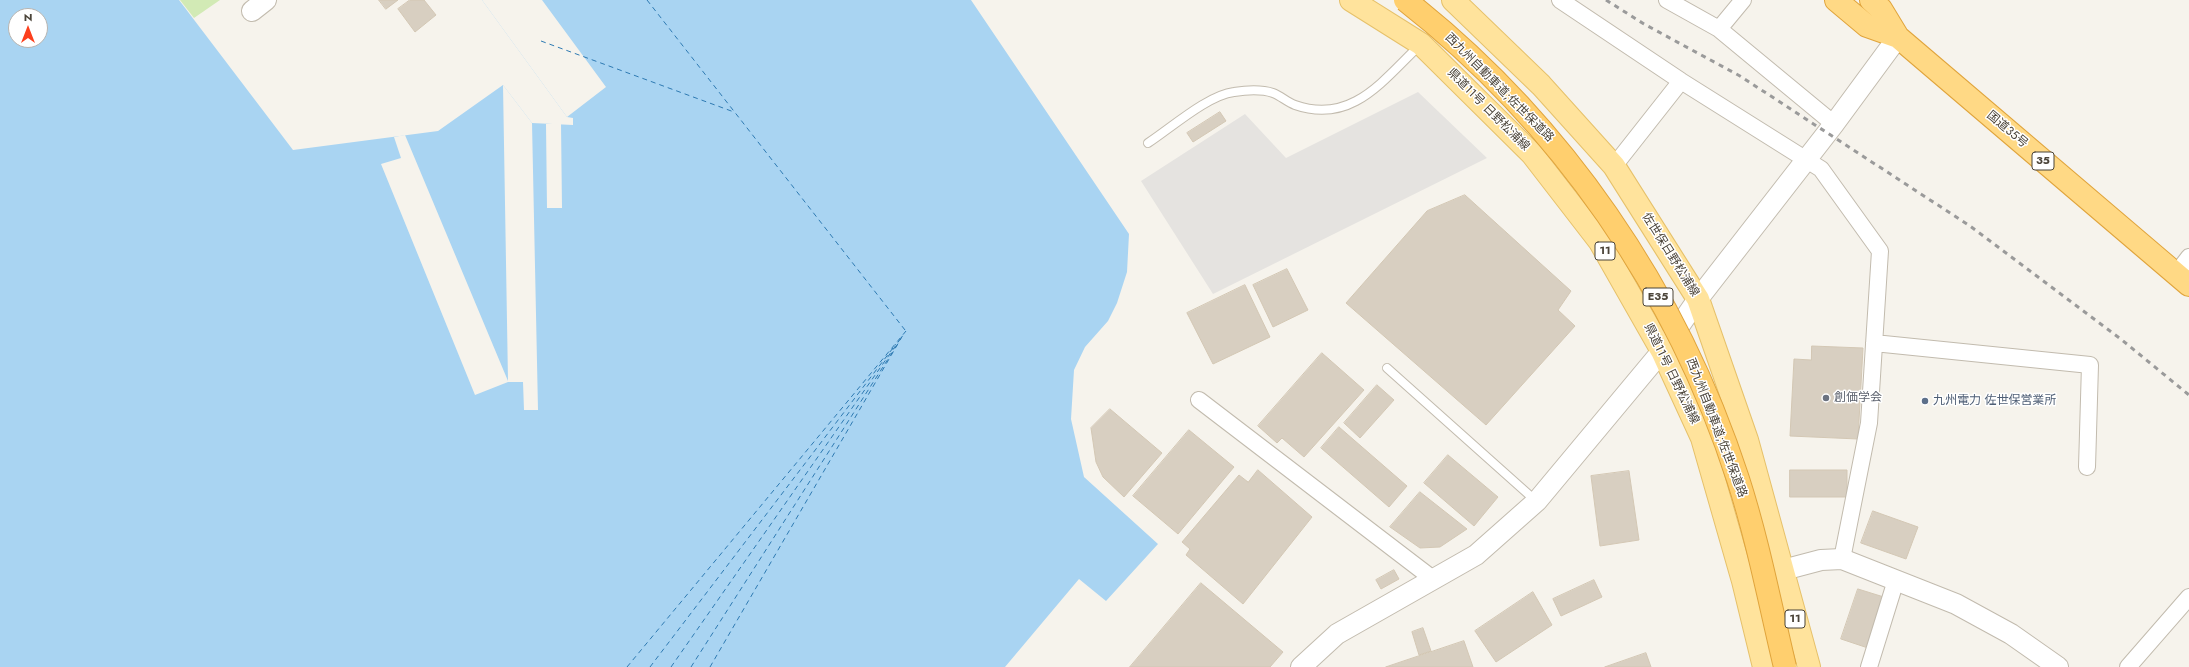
<!DOCTYPE html>
<meta charset="utf-8">
<style>
body{margin:0}
#map{position:relative;width:2189px;height:667px;overflow:hidden;background:#f6f3ec;font-family:Jost,sans-serif}
canvas{display:block}
.north{position:absolute;left:8px;top:8px;width:40px;height:40px;box-sizing:border-box;background:#fff;border:1px solid #b7b4b0;border-radius:50%;rotate:0deg;font-size:11px;font-weight:700;line-height:16px;text-align:center;color:#4b4439}
.north::after{content:'';display:block;margin:auto;width:14px;height:18px;background:#fc3f1d;clip-path:polygon(50% 0,100% 100%,50% 72%,0 100%)}
</style>
<div id="map">
<canvas width="2189" height="667"></canvas>
<div class="north">N</div>
</div>
<script>
const g = document.querySelector('canvas').getContext('2d');
g.lineJoin = 'round';
function fillPath(path, color) { g.fillStyle = color; g.fill(path, 'evenodd'); }
function trace(path, color, width, dash) { g.strokeStyle = color; g.lineWidth = width; g.lineCap = dash ? 'butt' : 'round'; g.setLineDash(dash || []); g.stroke(path); }
function drawText(font, color, halo, rows, align = 'center') {
  g.font = font + ' Jost,"Noto Sans JP",sans-serif'; g.lineWidth = 3; g.setLineDash([]); g.textBaseline = 'middle'; g.strokeStyle = halo; g.fillStyle = color; for (const [text, x, y, turn = 0] of rows) {
    g.save(); g.translate(x, y); g.rotate((+turn || 0) * Math.PI / 180); g.textAlign = isNaN(turn) ? turn : align; if (halo) g.strokeText(text, 0, 0); g.fillText(text, 0, 0); g.restore();
  }
}
const green = new Path2D(`
 M180 0H220L194 18Z`);
const parking = new Path2D(`
 M1418 92 1487 158 1213 294 1141 181 1245 114 1286 158Z`);
const water = new Path2D(`
 M0 0H179L293 150 438 131 503 85 532 123 573 125V118L567 117 482 0H971L1129 234 1127 272 1117 303 1108 321 1085 347 1074 370 1071 419 1084 477 1158 544 1106 601 1079 579 1005 667H0ZM16 16H40V40H16Z`);
const pier = new Path2D(`
 M482 0H542L606 87 567 117Z
 M503 85 532 123 538 410H524L523 382H508L475 395 381 164 401 158 394 137 405 135 508 381Z
 M546 124H561L562 208H547Z`);
const ferry = new Path2D(`
 M647 0 905 330
 M541 41 734 112
 M627 667 906 331
 M650 667 896 344
 M671 667 901 338
 M691 667 897 345
 M710 667 903 335`);
const building = new Path2D(`
 M379 0H398L386 9Z
 M410 0H424L436 15 415 32 398 9Z
 M1220 112 1226 121 1193 142 1187 133Z
 M1465 195 1571 291 1558 310 1575 326 1486 425 1346 303 1427 211Z
 M1287 269 1308 310 1273 327 1253 285Z
 M1245 285 1270 337 1213 364 1187 313Z
 M1812 346 1863 348 1858 439 1790 436 1794 359 1811 360Z
 M1322 353 1364 390 1304 457 1282 438 1277 443 1258 426Z
 M1377 385 1394 400 1360 438 1344 423Z
 M1110 409 1162 453 1124 497 1103 477 1096 462 1091 428Z
 M1339 427 1407 486 1389 507 1321 448Z
 M1189 430 1234 467 1178 534 1133 496Z
 M1448 455 1498 497 1474 526 1424 483Z
 M1258 470 1312 517 1243 604 1186 555 1190 549 1182 542 1239 475 1248 482Z
 M1790 470H1847V497H1790Z
 M1629 471 1639 540 1600 546 1591 476Z
 M1420 492 1467 529 1440 547 1420 548 1390 527Z
 M1873 511 1918 527 1906 559 1861 543Z
 M1394 570 1399 579 1381 589 1376 580Z
 M1594 580 1602 597 1561 616 1553 599Z
 M1201 583 1283 652 1270 667H1130Z
 M1858 589 1887 598 1871 649 1841 639Z
 M1533 592 1552 625 1496 662 1475 631Z
 M1423 628 1431 651 1419 655 1412 632Z
 M1464 641 1473 667H1386Z
 M1646 653 1651 667H1605Z`);
const service = new Path2D(`
 M1148 143C1171 128 1208 95 1234 92 1247 90 1261 89 1273 93 1281 96 1287 102 1295 105 1352 125 1383 80 1420 45
 M1387 368 1536 501`);
const minor = new Path2D(`
 M1560 0 1681 81 1821 169 1880 251 1869 423 1842 559
 M1667 0 1719 29 1743 0
 M1719 29 1834 124
 M1614 166 1681 81
 M2176 274 2189 257
 M1874 343 2090 365 2087 467
 M1199 400 1433 579
 M1869 667 1896 580
 M2128 667 2189 597`);
const tertiary = new Path2D(`
 M252 11 266 0
 M1768 574 1821 560 1842 559 1956 604 2011 634 2058 667
 M1301 667 1337 634 1476 555 1537 501 1662 351 1698 299 1834 124 1898 37`);
const primary = new Path2D(`
 M1351 0 1421 44 1532 154 1600 242 1662 351 1702 438 1743 581 1764 667
 M1453 0 1541 85 1614 166 1698 299 1747 440 1809 667`);
const trunk = new Path2D(`
 M1836 0 1867 26 1898 37
 M1871 0 1881 9 1898 37 2189 285`);
const rail = new Path2D(`
 M1606 0 1644 24 1740 76 1970 226 2122 340 2189 395`);
const motorwayBridge = new Path2D(`
 M1405 0C1561 122 1677 291 1738 479 1758 541 1770 604 1785 667`);
const markers = [
 [1826,398,4,"#6b7280"],
 [1925,401,4,"#5c6f8a"]
];
const shields = [
 [2043,161,22],
 [1605,251,20],
 [1658,297,30],
 [1795,619,20]
];
const shieldNames = [
 ["35",2043,161],
 ["11",1605,251],
 ["E35",1658,297],
 ["11",1795,619]
];
const streetNames = [
 ["西九州自動車道;佐世保道路",1499,88,45],
 ["県道11号 日野松浦線",1488,110,45],
 ["国道35号",2007,130,40],
 ["佐世保日野松浦線",1670,255,58],
 ["県道11号 日野松浦線",1671,374,64],
 ["西九州自動車道;佐世保道路",1716,428,69]
];
const worshipNames = [
 ["創価学会",1834,398]
];
const serviceNames = [
 ["九州電力 佐世保営業所",1933,401]
];
fillPath(green, '#d2eab5');
fillPath(parking, '#e5e3e0');
fillPath(water, '#a9d4f2');
fillPath(pier, '#f6f3ec');
trace(ferry, '#2e7ab2', 1, [5, 4]);
fillPath(building, '#d8cfc1');
trace(building, '#d3c7b4', 1);
trace(service, '#c2bbae', 10);
trace(minor, '#c2bbae', 18);
trace(tertiary, '#c2bbae', 22);
trace(primary, '#e6c16a', 24);
trace(trunk, '#e0a43c', 24);
trace(service, '#fff', 8);
trace(minor, '#fff', 16);
trace(tertiary, '#fff', 20);
trace(primary, '#ffe39c', 22);
trace(trunk, '#ffd985', 22);
trace(rail, '#9a9a9a', 3, [5, 5]);
trace(motorwayBridge, '#e0a43c', 24, []);
trace(motorwayBridge, '#ffcf6e', 22);
for (const [x, y, r, color] of markers) { const dot = new Path2D(); dot.arc(x, y, r, 0, 2 * Math.PI); g.fillStyle = color; g.fill(dot); trace(dot, '#fff', 1.5); }
for (const [x, y, w] of shields) { const box = new Path2D(); box.roundRect(x - w / 2, y - 9, w, 18, 3); g.fillStyle = '#fff'; g.fill(box); trace(box, '#4b4439', 1); }
drawText('bold 11px', '#4b4439', null, shieldNames);
drawText('12px', '#4b4439', '#fff', streetNames);
drawText('12px', '#5b616d', '#fff', worshipNames, 'left');
drawText('12px', '#4e5e75', '#fff', serviceNames, 'left');
</script>
